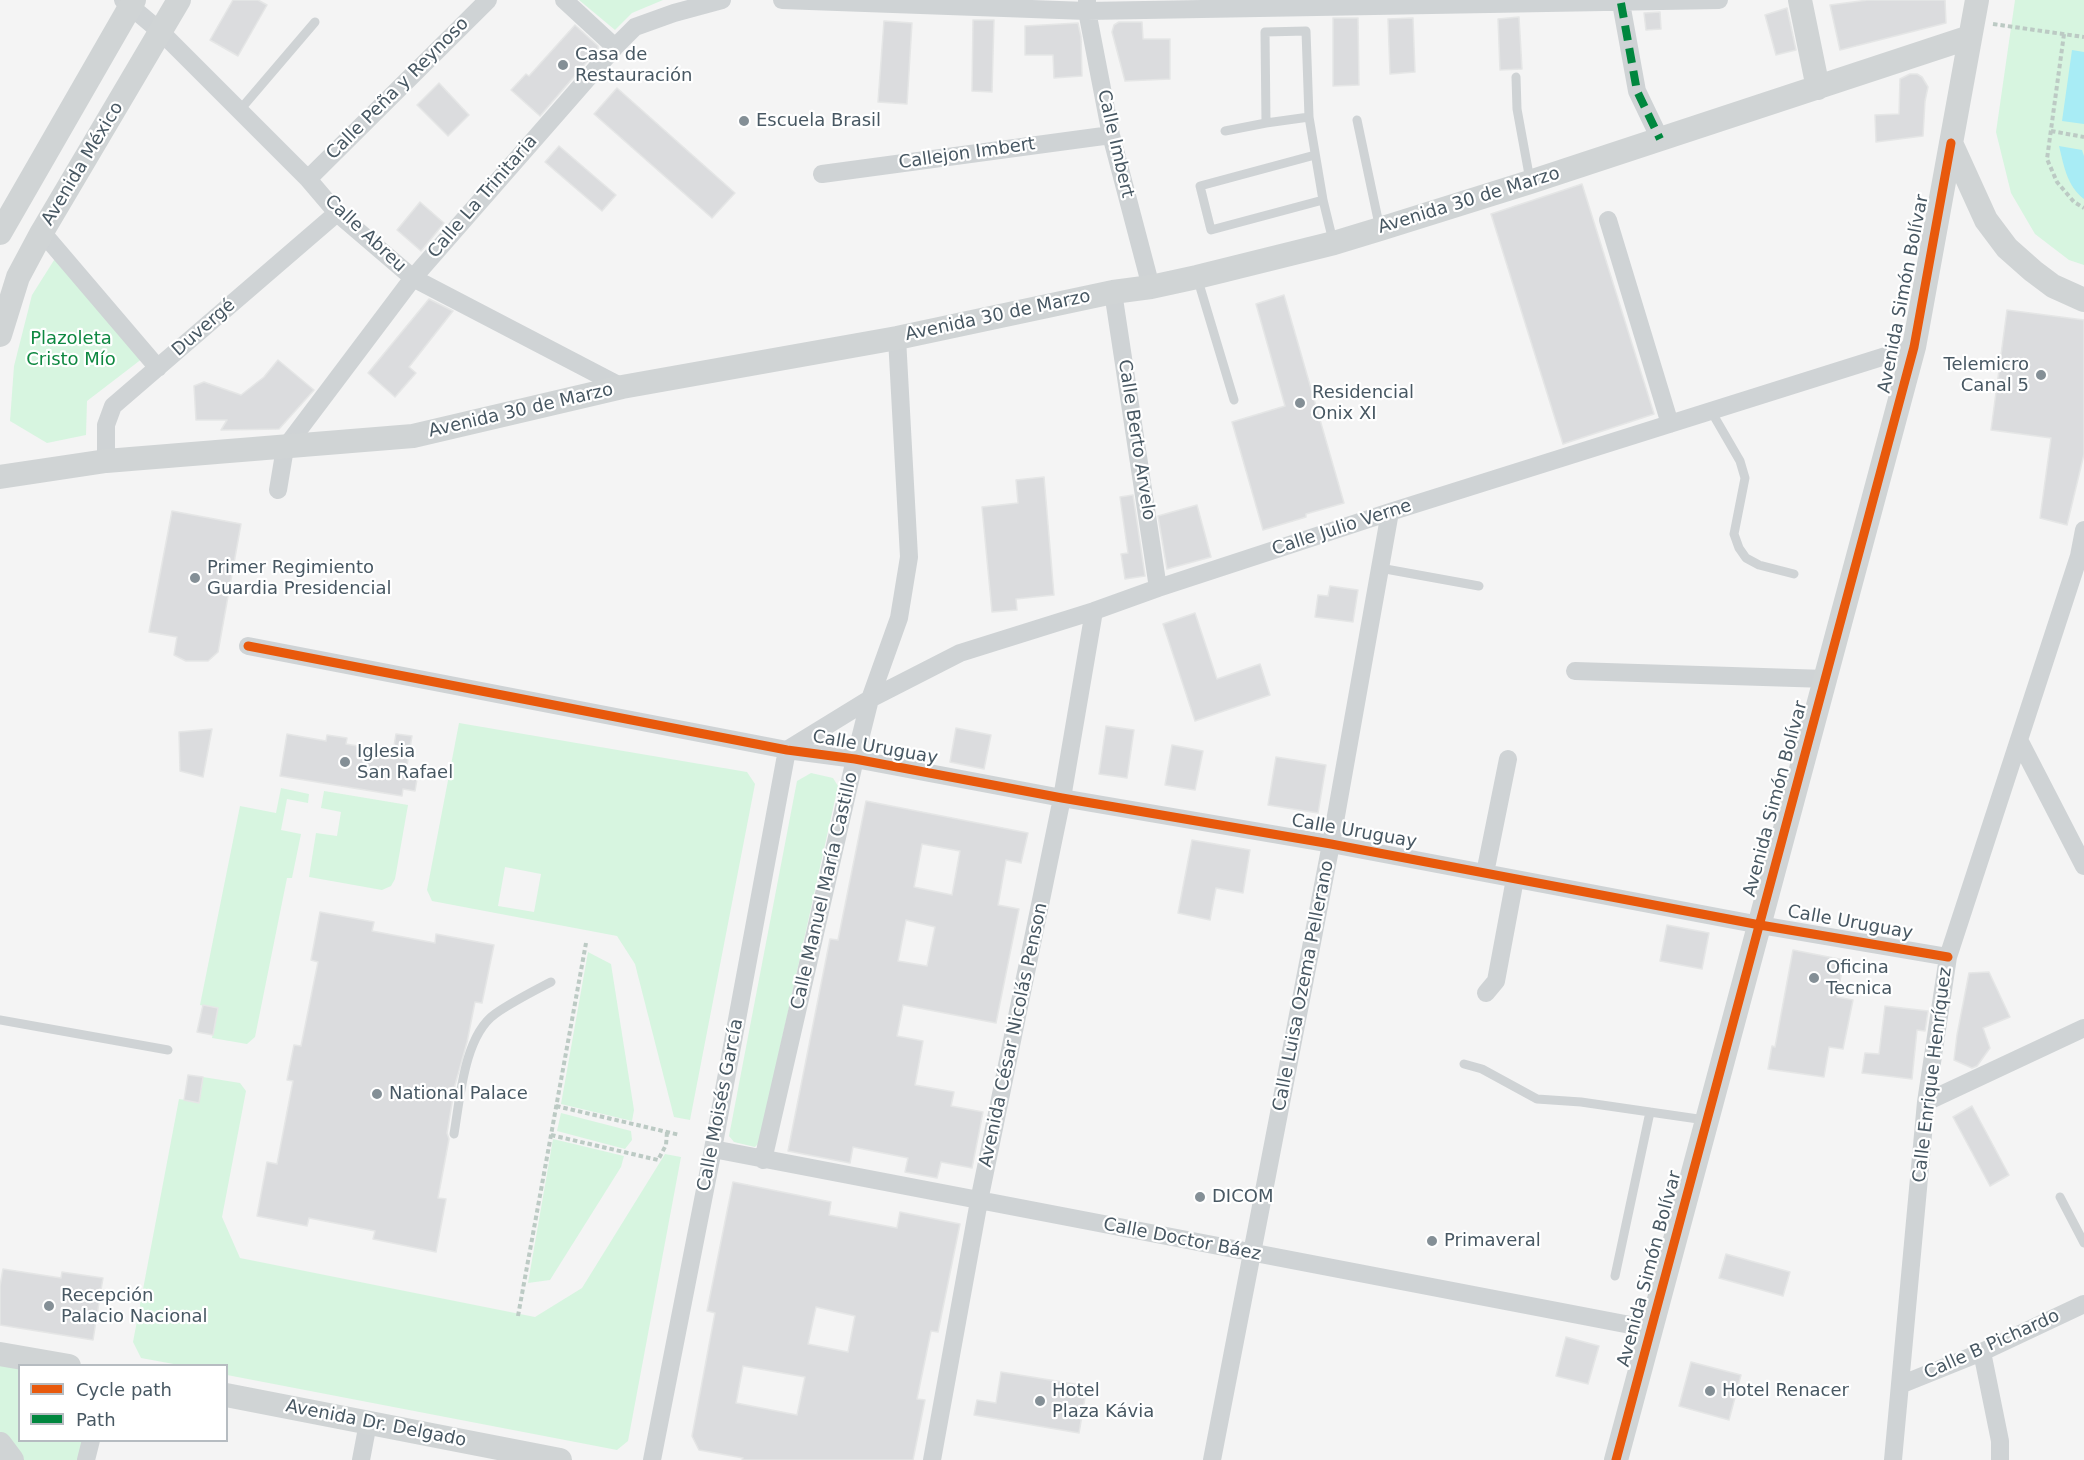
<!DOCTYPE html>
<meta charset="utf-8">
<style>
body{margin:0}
#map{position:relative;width:2084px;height:1460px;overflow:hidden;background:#f4f4f4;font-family:"DejaVu Sans",sans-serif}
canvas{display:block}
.legend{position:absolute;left:18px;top:1364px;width:210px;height:78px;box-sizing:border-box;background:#fff;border:2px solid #b6bcc1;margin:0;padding:8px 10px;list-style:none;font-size:18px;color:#485863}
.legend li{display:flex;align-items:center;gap:12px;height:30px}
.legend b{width:30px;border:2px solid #b6bcc1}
</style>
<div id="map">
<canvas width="2084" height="1460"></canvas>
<ul class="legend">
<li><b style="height:8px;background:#e8590c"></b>Cycle path</li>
<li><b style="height:8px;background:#00873e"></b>Path</li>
</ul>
</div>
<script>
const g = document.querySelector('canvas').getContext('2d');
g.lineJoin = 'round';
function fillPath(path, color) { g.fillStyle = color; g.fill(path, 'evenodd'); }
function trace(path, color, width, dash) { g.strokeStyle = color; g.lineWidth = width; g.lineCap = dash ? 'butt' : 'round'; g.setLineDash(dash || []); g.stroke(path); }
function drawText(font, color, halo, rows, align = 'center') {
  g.font = font + ' "DejaVu Sans",sans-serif'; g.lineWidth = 4.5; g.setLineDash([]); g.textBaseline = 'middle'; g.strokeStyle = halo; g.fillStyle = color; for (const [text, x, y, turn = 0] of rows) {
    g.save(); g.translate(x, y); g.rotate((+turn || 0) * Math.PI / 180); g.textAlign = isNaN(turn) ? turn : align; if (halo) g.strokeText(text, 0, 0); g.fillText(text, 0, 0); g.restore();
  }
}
const green = new Path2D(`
 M579 0H663L632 13 615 30Z
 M2015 0H2084V265L2069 260 2035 234 2011 193 1996 132Z
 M56 257 147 355 87 401 86 435 47 443 10 421 14 366 32 295Z
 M459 723 747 772 755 784 690 1120 674 1117 635 964 617 936 432 901 427 890ZM505 867 541 874 534 912 498 906Z
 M811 773 833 778 838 786 759 1143 755 1147 734 1142 729 1136 797 781Z
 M281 788 309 794 308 803 287 799 281 830 301 834 292 878H287L255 1037 247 1044 212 1038 218 1009 200 1005 240 806 276 813Z
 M324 791 408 805 395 879 391 886 382 890 309 877 316 833 337 836 341 812 321 808Z
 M588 952 611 964 634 1110 632 1121 561 1104Z
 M203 1077 240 1083 246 1091 222 1217 240 1258 535 1317 582 1288 665 1154 681 1157 628 1441 617 1450 227 1375 226 1366 179 1365 141 1358 133 1342 179 1099 199 1102Z
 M561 1113 631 1131 632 1140 625 1149 557 1131Z
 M553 1139 624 1156 621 1167 550 1280 528 1283Z
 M0 1358 20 1366V1440L85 1441 81 1460H21L0 1433Z`);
const water = new Path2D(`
 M2072 50 2084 52V124L2062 121Z
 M2059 146 2082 150 2084 156V199C2067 186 2064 166 2059 146Z`);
const building = new Path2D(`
 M233 0H258L267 5 238 56 210 40Z
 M1868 0H1945L1946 23 1840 50 1830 5Z
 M1787 8 1796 50 1776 55 1765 15Z
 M1660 12 1661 29 1646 30 1644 13Z
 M1519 17 1522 69 1500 70 1498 19Z
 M1333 18H1358L1359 85 1333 86Z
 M1413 18 1415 72 1390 74 1388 19Z
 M973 20H994L992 92 972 91Z
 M884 21 912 23 907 104 878 102Z
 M1119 22H1142L1143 39H1170V79L1125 81 1112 32 1114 25Z
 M1078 23 1081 37 1082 76 1054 78 1053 55H1025V26Z
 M575 25 598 46V49L540 116 511 90 526 74 529 76Z
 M1910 74H1917L1922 77 1928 87 1925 101 1923 136 1876 142 1875 115 1899 114 1900 79Z
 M439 83 469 115 448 136 417 105Z
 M617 88 735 193 712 218 594 114Z
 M559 146 616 195 602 211 545 162Z
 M1582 184 1654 414 1563 444 1491 214Z
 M420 202 444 223 421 251 397 230Z
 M1284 295 1344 503 1306 514V517L1263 530 1232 422 1285 406 1256 304Z
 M429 299 453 311 409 367 416 373 395 397 368 373Z
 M2007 310 2084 320V454L2067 525 2040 518 2051 438 1991 430Z
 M278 360 314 390 279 429 221 430 227 420H196L194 386 204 382 241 395 264 377Z
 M1044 477 1054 595 1016 599 1017 610 992 612 982 507 1018 503 1016 480Z
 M1133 495 1145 576 1125 579 1121 554 1128 553 1120 497Z
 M1197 505 1211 557 1167 569 1158 516Z
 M172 511 241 524 218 652 208 661H186L174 655 177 637 149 632Z
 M1330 586 1358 590 1353 622 1315 617 1318 595 1328 596Z
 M1195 613 1217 679 1260 664 1270 695 1195 721 1163 624Z
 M1106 726 1134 730 1127 778 1099 774Z
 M956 728 991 735 984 769 950 762Z
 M212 729 203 777 180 771 179 732Z
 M287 734 326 741 327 735 347 738 346 744 393 752 396 734 412 736 406 771 418 773 415 791 403 789 402 796 280 776Z
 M1172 745 1203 751 1195 790 1165 785Z
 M1276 757 1326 765 1318 813 1268 805Z
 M866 801 1028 833 1021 863 1006 860 998 905 1019 909 996 1023 903 1005 897 1036 923 1041 915 1085 954 1092 951 1106 983 1112 972 1168 941 1162 937 1178 905 1172 908 1158 853 1147 850 1163 788 1151 830 939 838 940ZM922 844 960 851 952 895 914 887ZM906 920 935 927 927 966 898 961Z
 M1192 840 1250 850 1243 893 1216 888 1210 920 1178 913Z
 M320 912 374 922 372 931 435 943 436 934 494 945 482 1003 475 1002 467 1042 455 1085 447 1133 449 1139 438 1198 446 1199 436 1252 373 1239 375 1231 309 1218 307 1226 257 1216 267 1162 277 1164 293 1081 287 1080 294 1045 301 1046 318 962 311 960Z
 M1667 925 1709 933 1702 969 1660 961Z
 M1793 950 1844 960 1837 997 1853 1000 1843 1049 1829 1047 1824 1077 1768 1069 1772 1046 1775 1047Z
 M1989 972 2010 1017 1983 1028 1990 1048 1977 1066 1972 1068 1954 1060 1957 1035 1969 973Z
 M203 1005 218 1008 213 1035 197 1032Z
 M1885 1006 1928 1011 1925 1031 1917 1030 1912 1079 1862 1073 1865 1053 1879 1054Z
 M188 1075 203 1077 199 1103 184 1100Z
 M1972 1106 2009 1175 1990 1186 1953 1117Z
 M733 1182 831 1202 829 1215 897 1228 900 1212 960 1224 938 1332 931 1331 917 1399 925 1400 913 1460H742L743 1458 699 1450 692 1436 715 1313 707 1311ZM816 1307 855 1316 848 1352 808 1344ZM743 1366 805 1377 797 1415 736 1403Z
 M1726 1254 1790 1272 1783 1296 1719 1278Z
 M3 1269 61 1278 62 1272 103 1278 93 1340 0 1325V1286Z
 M1566 1337 1599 1346 1588 1384 1556 1376Z
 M1691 1362 1741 1375 1729 1420 1679 1406Z
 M1001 1372 1087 1386 1079 1433 974 1415 977 1400 996 1403Z`);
const path = new Path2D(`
 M1993 24 2084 37
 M2064 34 2047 159 2057 182 2074 202 2084 208
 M2051 131 2084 137
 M556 1106 680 1135
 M551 1135 658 1160 666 1145 667 1132
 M518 1316 586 943`);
const lane = new Path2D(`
 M1516 77 1517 109 1530 180
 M239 111 315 22
 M1357 120 1380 229
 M1266 123 1309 117
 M1225 131 1266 123 1265 32 1306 31 1309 117 1323 200 1333 241
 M1315 155 1200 186 1211 230 1323 200
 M1197 277 1234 400
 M1711 411 1740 461 1745 478 1734 534 1739 548 1746 558 1759 565 1794 574
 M1380 568 1479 586
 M0 1020 168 1050
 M1464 1064 1482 1069 1537 1099 1581 1102 1705 1120
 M454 1134C460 1099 464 1036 495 1014 512 1002 532 992 551 982
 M2060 1197 2084 1243
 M1615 1276 1650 1112`);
const street = new Path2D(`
 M123 0 161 32 308 179 337 213 413 278 622 387
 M564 0 615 47
 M782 0 1087 11 1719 0
 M1087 0V11L1111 135 1151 287
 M1621 3 1637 91 1660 139
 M822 174 1111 135
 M308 179 488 0
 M1608 220 1670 424
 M42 232 158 368
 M1113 292 1158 588
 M106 461V425L113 406 337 213
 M278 490 285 448 413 278 615 47 635 27 674 13 722 0
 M248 646 787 750 855 759 1062 798 1331 844 1760 925 1948 957
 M1575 671 1826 679
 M2019 740 2084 866
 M787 750 870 699 960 653 1094 611 1158 588 1390 512 1914 347
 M1485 873 1508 759
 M1486 993 1496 981 1515 879
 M1926 1102 2084 1028
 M713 1149 1651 1329
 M763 1160 855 759 870 699 899 618 909 557 897 338
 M1982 1352 2000 1441V1460
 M1900 1385 1982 1352 2084 1304
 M86 1460 91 1440
 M361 1460 368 1423
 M652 1460 713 1149 787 750
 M932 1460 979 1201 1062 798 1094 611
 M1212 1460 1331 844 1390 512
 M1893 1460 1926 1102 1948 957 2079 556 2084 530`);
const secondary = new Path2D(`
 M1800 0 1818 88
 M1951 143 1986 220 2007 248 2033 271 2053 286 2084 300
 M0 233 134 0
 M0 335 18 277 42 232 179 0
 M0 477 106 461 413 436 622 387 897 338 1113 292 1151 287 1197 277 1334 243 1380 229 1530 182 1970 37
 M0 1354 69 1366
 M226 1395 560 1460
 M0 1444 12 1460
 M1616 1460 1914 347 1977 0`);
const quiet = new Path2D(`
 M1621 3 1637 91 1660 139`);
const cycleway = new Path2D(`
 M248 646 787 750 855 759 1062 798 1331 844 1760 925 1948 957
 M1616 1460 1914 347 1951 143`);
const markers = [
 [563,65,6,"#848f96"],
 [744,121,6,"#848f96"],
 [2041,375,6,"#848f96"],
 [1300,403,6,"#848f96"],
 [195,578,6,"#848f96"],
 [345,762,6,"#848f96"],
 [1814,978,6,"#848f96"],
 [377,1094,6,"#848f96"],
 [1200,1197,6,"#848f96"],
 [1432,1241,6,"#848f96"],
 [49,1306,6,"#848f96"],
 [1710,1391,6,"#848f96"],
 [1040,1401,6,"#848f96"]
];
const poiNames = [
 ["Casa de",575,55],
 ["Restauración",575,76],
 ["Escuela Brasil",756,121],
 ["Telemicro",2029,365,"right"],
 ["Canal 5",2029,386,"right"],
 ["Residencial",1312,393],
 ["Onix XI",1312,414],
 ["Primer Regimiento",207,568],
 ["Guardia Presidencial",207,589],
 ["Iglesia",357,752],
 ["San Rafael",357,773],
 ["Oficina",1826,968],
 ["Tecnica",1826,989],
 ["National Palace",389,1094],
 ["DICOM",1212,1197],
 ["Primaveral",1444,1241],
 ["Recepción",61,1296],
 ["Palacio Nacional",61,1317],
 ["Hotel",1052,1391],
 ["Plaza Kávia",1052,1412],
 ["Hotel Renacer",1722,1391]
];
const streetNames = [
 ["Calle Peña y Reynoso",398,89,-45],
 ["Calle Imbert",1115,144,77],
 ["Callejon Imbert",967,154,-8],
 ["Avenida México",83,164,-59],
 ["Calle La Trinitaria",483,197,-49],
 ["Avenida 30 de Marzo",1469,201,-17],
 ["Calle Abreu",365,234,43],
 ["Avenida Simón Bolívar",1904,294,-79],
 ["Avenida 30 de Marzo",998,316,-12],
 ["Duvergé",204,328,-41],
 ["Avenida 30 de Marzo",521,411,-13],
 ["Calle Berto Arvelo",1136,440,81],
 ["Calle Julio Verne",1342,528,-18],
 ["Calle Uruguay",875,748,10],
 ["Avenida Simón Bolívar",1776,799,-75],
 ["Calle Uruguay",1354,832,10],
 ["Calle Manuel María Castillo",825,891,-77],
 ["Calle Uruguay",1850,923,10],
 ["Calle Luisa Ozema Pellerano",1304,986,-79],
 ["Avenida César Nicolás Penson",1014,1035,-78],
 ["Calle Enrique Henríquez",1933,1075,-83],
 ["Calle Moisés García",721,1105,-79],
 ["Calle Doctor Báez",1182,1240,11],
 ["Avenida Simón Bolívar",1650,1269,-75],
 ["Calle B Pichardo",1992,1345,-24],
 ["Avenida Dr. Delgado",376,1424,11]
];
const parkNames = [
 ["Plazoleta",71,339],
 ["Cristo Mío",71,360]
];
fillPath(green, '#d7f5e0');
fillPath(water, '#a8ecf5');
fillPath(building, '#dbdcde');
trace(building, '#e5e6e6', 1.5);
trace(path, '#bccac4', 4, [4.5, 3]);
trace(lane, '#cfd3d5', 9);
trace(street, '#cfd3d5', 18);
trace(secondary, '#d0d4d5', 24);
trace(quiet, '#00873e', 8, [15, 8]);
trace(cycleway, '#e8590c', 9);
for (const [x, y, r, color] of markers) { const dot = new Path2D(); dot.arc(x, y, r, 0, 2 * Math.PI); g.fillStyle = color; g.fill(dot); trace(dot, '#fff', 2); }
drawText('18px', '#485863', '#fff', poiNames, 'left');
drawText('18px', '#485863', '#fff', streetNames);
drawText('18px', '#0e8841', '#fff', parkNames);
</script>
